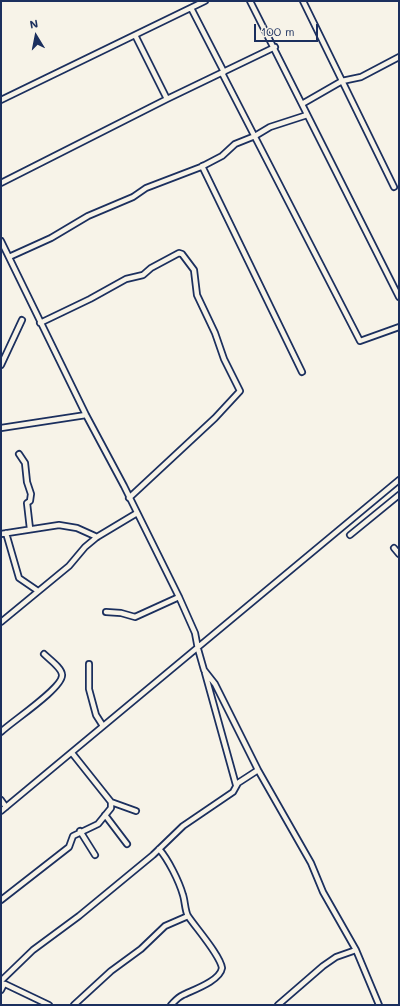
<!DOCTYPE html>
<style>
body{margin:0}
#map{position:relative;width:400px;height:1006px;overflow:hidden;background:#f7f3e8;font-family:Mali,sans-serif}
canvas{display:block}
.frame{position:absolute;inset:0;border:2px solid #1b2f5e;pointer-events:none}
.north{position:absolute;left:16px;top:16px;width:40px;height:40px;-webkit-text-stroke:3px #f7f3e8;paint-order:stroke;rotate:350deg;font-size:11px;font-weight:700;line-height:16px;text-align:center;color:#1b2f5e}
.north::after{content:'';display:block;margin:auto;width:14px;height:18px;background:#1b2f5e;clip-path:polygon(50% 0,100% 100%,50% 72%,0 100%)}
.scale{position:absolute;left:254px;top:24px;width:64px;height:18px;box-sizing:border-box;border:2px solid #1b2f5e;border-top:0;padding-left:5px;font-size:12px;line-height:14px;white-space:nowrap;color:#1b2f5e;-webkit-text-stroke:3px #f7f3e8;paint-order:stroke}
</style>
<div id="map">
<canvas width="400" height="1006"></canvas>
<div class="frame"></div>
<div class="north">N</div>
<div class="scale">100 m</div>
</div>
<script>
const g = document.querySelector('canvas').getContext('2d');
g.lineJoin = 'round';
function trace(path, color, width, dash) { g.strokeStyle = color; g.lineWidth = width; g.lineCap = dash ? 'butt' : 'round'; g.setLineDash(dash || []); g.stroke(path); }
const minor = new Path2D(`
 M250 1 399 297
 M303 1 394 187
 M191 8 224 72
 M135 35 167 99
 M222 73 360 341 399 327
 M1 100 205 1
 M302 104 342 81 361 77 399 57
 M202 166 302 372
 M1 183 167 99 275 47
 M1 241 86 415 124 486 179 597 195 633 198 649 204 670 215 684 258 770 311 863 323 892 356 950 379 1005
 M9 257 51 238 88 216 133 197 146 188 201 167 222 156 235 144 255 136 270 127 307 115
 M40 323 90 299 126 279 143 275 151 268 179 253 182 254 194 270 197 295 215 333 224 359 240 391 215 418 129 498
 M1 365 22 320
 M1 428 86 415
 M19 454 25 463 27 482 31 494 30 501 27 503 30 529
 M6 533 19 578 38 591
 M1 534 59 525 77 528 97 537
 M350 535 399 495
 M394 548 399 554
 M106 612 121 613 135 617 179 597
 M1 622 69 566 85 547 97 537 137 513
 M89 664V689L96 715 103 726
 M205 673 236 785
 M1 732C11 722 63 688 62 675 62 668 49 659 44 654
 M1 800 6 807
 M111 802 136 811
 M1 811 399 480
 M105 815 127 844
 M80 831 95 855
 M159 849C168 859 179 881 183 895 185 901 185 911 188 916 196 928 220 955 222 968 220 981 193 990 183 995 178 997 175 1001 171 1005
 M1 900 69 847 73 836 98 824 111 808V802L72 753
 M1 981 33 950 79 916 153 855 183 826 233 792 238 783 258 770
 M5 984 49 1005
 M1 990 4 984
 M74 1005 111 971 141 949 165 926 188 916
 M278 1005 323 966 336 957 356 950`);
trace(minor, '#1b2f5e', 8);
trace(minor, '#f7f3e8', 4.5);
</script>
